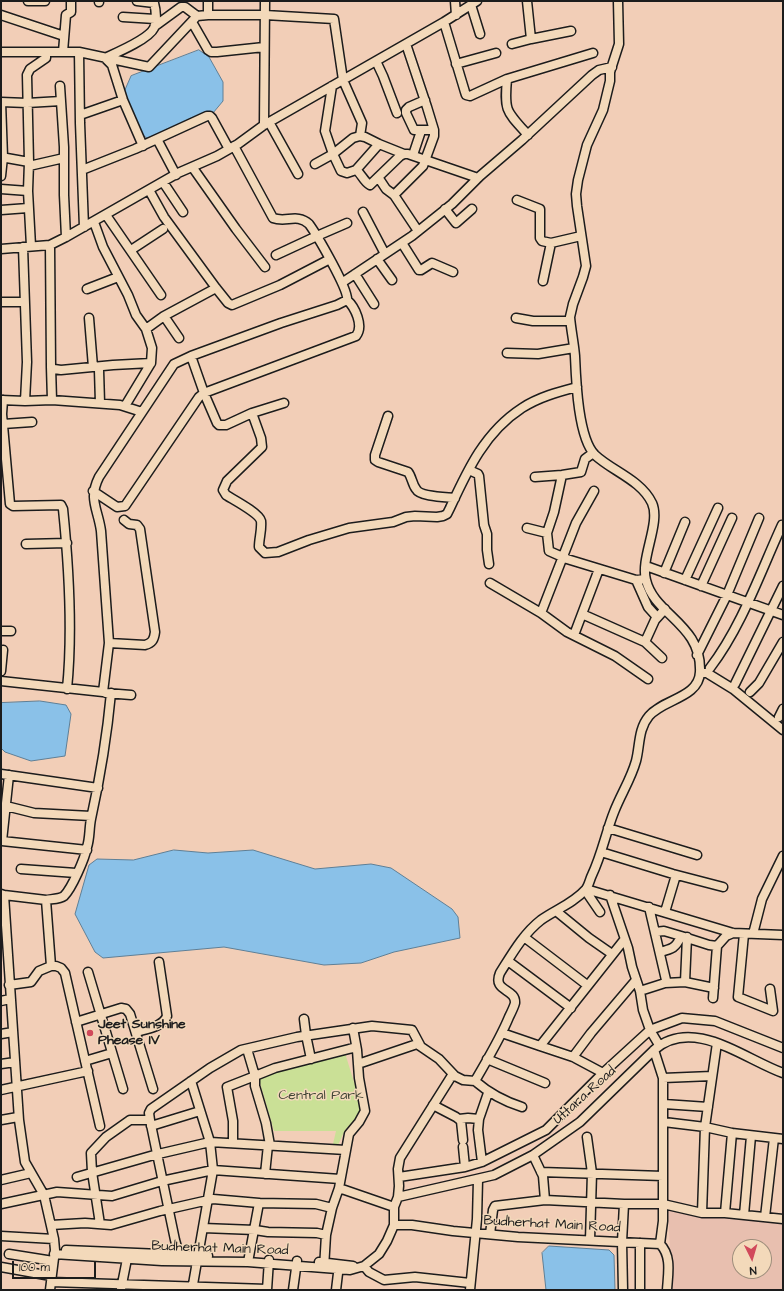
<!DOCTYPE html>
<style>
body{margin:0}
#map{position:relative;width:784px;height:1291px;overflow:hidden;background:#f2ceb7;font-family:"Architects Daughter",sans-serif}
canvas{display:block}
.frame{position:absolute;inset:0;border:2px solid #1c1c1c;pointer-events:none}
.north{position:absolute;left:732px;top:1239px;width:40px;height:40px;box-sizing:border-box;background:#f3d9ba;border:1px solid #9d8d7b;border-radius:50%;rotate:175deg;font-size:11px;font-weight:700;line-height:16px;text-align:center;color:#1c1c1c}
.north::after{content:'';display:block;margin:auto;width:14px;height:18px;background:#d1495b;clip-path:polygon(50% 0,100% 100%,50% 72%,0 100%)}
.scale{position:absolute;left:12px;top:1261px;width:84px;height:18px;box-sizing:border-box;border:2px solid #1c1c1c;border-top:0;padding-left:5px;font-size:12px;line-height:14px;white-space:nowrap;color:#1c1c1c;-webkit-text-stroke:3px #f3d9ba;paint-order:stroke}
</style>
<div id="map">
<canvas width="784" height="1291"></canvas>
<div class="frame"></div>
<div class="north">N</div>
<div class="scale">100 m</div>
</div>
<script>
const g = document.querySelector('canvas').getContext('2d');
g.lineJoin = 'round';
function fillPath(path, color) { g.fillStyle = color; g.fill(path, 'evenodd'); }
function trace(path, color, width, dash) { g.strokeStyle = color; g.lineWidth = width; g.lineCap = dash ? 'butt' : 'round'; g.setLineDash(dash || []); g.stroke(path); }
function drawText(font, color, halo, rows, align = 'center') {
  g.font = font + ' "Architects Daughter",sans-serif'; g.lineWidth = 3; g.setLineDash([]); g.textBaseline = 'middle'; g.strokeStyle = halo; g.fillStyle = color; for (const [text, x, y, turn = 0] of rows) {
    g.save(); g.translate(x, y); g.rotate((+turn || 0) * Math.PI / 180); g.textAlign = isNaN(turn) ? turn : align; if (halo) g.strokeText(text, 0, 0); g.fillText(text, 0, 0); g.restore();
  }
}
const built = new Path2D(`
 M668 1210 783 1221V1290H672ZM740 1247H764V1271H740Z`);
const green = new Path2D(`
 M345 1053 362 1108 356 1118 345 1130 338 1145 333 1144 336 1131H274L258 1076Z`);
const water = new Path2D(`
 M199 50 209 57 223 82V101L213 113 147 138 141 134 124 92 131 76Z
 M40 701 66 705 71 714 65 756 31 761 5 752 1 748V703Z
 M174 850 208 853 253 850 315 869 371 864 391 868 452 909 458 917 460 938 394 952 361 963 324 965 224 947 103 958 95 952 75 914 89 865 97 859 133 860Z
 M549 1246 609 1250 614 1255 615 1290H546L542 1253Z`);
const minor = new Path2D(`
 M28 1H45
 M99 1V2
 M137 1 154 3C156 10 157 22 154 28 149 39 116 53 105 58L112 65 123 100 143 146
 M455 1 456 15
 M527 1 531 39 571 31
 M471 5 480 34
 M1 15 64 36
 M208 15V1
 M123 17 155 19
 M192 22 208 50 211 52H217L264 47
 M444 22 465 92 466 95 470 96 507 79 593 53
 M155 26 181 7H185L197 16
 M512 44 531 39
 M1 52H79L149 67 197 16 208 15H265L334 19 343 80 362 123 360 136
 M63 52 66 15 71 12V1
 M79 52 80 123 84 227
 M376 61 383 76 397 113
 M456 64 496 53
 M507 79C504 111 506 111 528 135
 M60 86 64 147V195L66 237
 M332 86 325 131 333 154 341 171 347 173 356 170C362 174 363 181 370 185L400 156 404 154H408L478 178
 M425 100 409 107 406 110V113L414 130H434
 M80 115 123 100
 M269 122 298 174
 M264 125 265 1
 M157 139 176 175
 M413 155 421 131
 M1 157 29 162
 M315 164 333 154 353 138 360 136 365 137 379 144 404 154
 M29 166 64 158
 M193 168 236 229 265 267
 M82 170 135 149 207 116H210L212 118 229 149
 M356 170 379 144
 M1 176 3 157 1 102 27 103 61 101
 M378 177 386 189 394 195 418 231
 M163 182 183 212
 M1 189 28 191
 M149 190 164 217 216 288 228 303 232 305 280 285 330 259
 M394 195 423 166 434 136V130L427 107 406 44
 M517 200 540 209V238L542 241 551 243 581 236
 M445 209 456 223 472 209
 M1 210 28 208
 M363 212 385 254
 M106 215 161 295
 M94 222 103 247 128 295 136 315 146 329
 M402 243 419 270H421L432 263 453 272
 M50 245 51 367 54 369 61 370 113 365 151 363
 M31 246 28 191 29 162 27 75 30 69 46 58V52
 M23 247 27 362 25 401
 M1 249 50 245 66 237 178 173 217 156 238 144 264 125 444 22 477 1
 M131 250 163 229
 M276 255 317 236 347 223
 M377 259 392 280
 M355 274 374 304
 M543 281 551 243
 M343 282 412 236 452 204 480 176 522 140 592 75 599 70 612 67
 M87 289 118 277
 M1 302H24
 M164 316 179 338
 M89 318 93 367
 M516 318 533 321H570
 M507 353 538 354 574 348
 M191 356 204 393 217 423 219 425H226L252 413 284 403
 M51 367 52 400
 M99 370 100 403
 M1 400 25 401 52 400 120 405 142 412
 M3 400 2 414 10 504 13 506 61 505 63 509C69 568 73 630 67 689
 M125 406 151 363 152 348 146 329 164 316 216 288
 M252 413 261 438 262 447 227 481 223 490 226 495C234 500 259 513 261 521 262 530 259 538 259 547L265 553 278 552 309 540 349 528 393 522 406 517 415 516 437 517 443 516 447 514 450 508C468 469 485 432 522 408 539 397 558 392 577 387
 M388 416 375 455V460L378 462 408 472C412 477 412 484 416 489 420 497 446 497 455 498
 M3 424 32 422
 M469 470 478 474 479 476 484 525 487 534V550L489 564
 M535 477 562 475 581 472 585 459 593 453
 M93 491 117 507 125 506 199 397 204 393 356 336C364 326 355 307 347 300
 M527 528 547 533 549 551 567 559 636 580 645 579
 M547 533 554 512 562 475
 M26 544 67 543
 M646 566 783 615
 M664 573 685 522
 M636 580 648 607 657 617
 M685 580 718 508
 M490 583 541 613 567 632 615 656 648 679
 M701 586 732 518
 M541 613 576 523 594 491
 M582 614 645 642
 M1 631H11
 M574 635 599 569
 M109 643 145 645C152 643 154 640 155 632L140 529 137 525 129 524 124 520
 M697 655 727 595 759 518
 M662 658 645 642 655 620 665 609
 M710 668C742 626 760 573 782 525
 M1 671 3 650
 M700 673H707L733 689 783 730
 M1 681 103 692 109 643 101 531C98 509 88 499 99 477L174 364 191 356 281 323 337 305 347 300C349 290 317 235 309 224 297 213 286 223 273 218L234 146
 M735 684 783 586
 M750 692 759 683 783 642
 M106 693 131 695
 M779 717 783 709
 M1 774 98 788
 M9 775 2 841 87 850
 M6 806 34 813 91 816
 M608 828 697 855
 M601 852 673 874 723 887
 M21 869 76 873
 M586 889 733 933 783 935
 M585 890 600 912
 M1 894 4 895 19 1120 25 1162 44 1195 54 1239 55 1250 50 1290
 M4 895 46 900 51 966
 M610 895 628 948 632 967 640 991 643 1010 650 1030 659 1045
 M46 900C52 899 60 899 64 896 72 888 85 858 87 847 90 838 89 829 91 819 100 778 107 736 111 693
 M556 911 589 938 612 954
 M665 912 676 875
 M655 932 664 931 681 936C676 948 672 949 660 952
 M744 934 738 997 773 1011 770 989
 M753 934 762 899 783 856
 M681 936 709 945 717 946 726 936 733 933
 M524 937 587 985
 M508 961 571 1008
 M88 972 123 1089
 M685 982 687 937
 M665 983 685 982 714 988
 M9 985 31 982 39 971 51 966H56L61 968 65 973 100 1126
 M640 991 665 983 666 980 649 907
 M713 998 717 946
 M1 1001 10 999
 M304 1019 306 1035 311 1059
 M76 1022 121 1008 126 1009 130 1014 153 1089
 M353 1028 357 1050
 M136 1032C146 1029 163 1027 167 1016L159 962
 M502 1033 540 1046 624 940
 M1 1034 13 1032
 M540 1046 573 1057 603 1073
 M654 1050 663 1078V1221L660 1244
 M573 1057 591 1033 636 980
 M487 1059 545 1083
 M85 1061 112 1053
 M1 1064 15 1062
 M358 1064 417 1044 439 1059 455 1076
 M663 1078 712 1076
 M191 1081 210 1142 213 1170 192 1290
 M475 1081C490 1094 503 1101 522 1107
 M1 1090 88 1071
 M664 1104 708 1107
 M433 1105 456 1117 461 1121 463 1140
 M459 1119 468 1118 479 1119
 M1 1120 18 1117
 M664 1122 705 1127 732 1133 783 1139
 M151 1126 200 1111
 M587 1137 592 1173 590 1240
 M233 1143V1121L227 1087 255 1076 247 1049
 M270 1145 266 1123 255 1086V1076L275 1068 349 1049 353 1048 357 1050 359 1078 365 1111 359 1122 349 1134 339 1188 332 1208 326 1235 324 1268
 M463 1147 465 1167
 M533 1155 543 1176 545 1200
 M482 1162 478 1130 479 1119 488 1093
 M541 1172 663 1176
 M265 1174 268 1145
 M77 1177 154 1155 210 1142 346 1150
 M399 1177 465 1167 482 1162 546 1130 603 1073 650 1030 682 1018 715 1021 783 1048
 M1 1180 31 1173
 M339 1188 394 1207
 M398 1197 494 1175 533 1155 580 1122 654 1050C693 1016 744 1059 783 1073
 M1 1204 57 1192 112 1196 162 1181 213 1170 340 1179
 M702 1213 705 1127 717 1043
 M725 1213 732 1133
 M744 1215 751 1136
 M765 1217 774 1138
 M100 1224 92 1172 91 1153 106 1137 130 1120H150
 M51 1225 85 1223 111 1225 160 1211 213 1199 259 1203 316 1204 332 1208
 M394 1225H412L453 1231 518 1237 660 1244C672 1256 668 1274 667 1290
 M203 1228 255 1230 268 1232 317 1233 326 1235
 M490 1234 493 1210 495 1206 545 1200 624 1204H663L702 1213H725L783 1219
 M1 1236 54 1239
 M640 1243V1290
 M66 1250 208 1256
 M9 1254 53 1261
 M54 1254 162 1261 248 1262 350 1270 364 1266 379 1254 387 1241 394 1225V1207L398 1197 399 1186 398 1169 400 1158 451 1077 455 1076 463 1080 475 1081C487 1060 500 1039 509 1017 511 1013 514 1007 515 1003 516 988 492 992 500 973 512 954 523 934 541 920 555 910 574 903 586 889 589 885 590 879 592 875 602 854 606 832 614 812 621 794 631 779 636 761 640 746 638 729 649 716 663 699 699 698 700 672 702 624 654 615 646 580 640 558 661 523 652 503 641 480 612 471 595 455 578 438 576 380 575 356 574 343 571 330 570 317L573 304 583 277 586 266 577 206 576 194 578 180 587 145 603 110 610 81V72L619 44 618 1
 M181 1261 175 1240 150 1120 149 1113 151 1109 210 1068 241 1050 297 1037 372 1026 412 1030 420 1045
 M248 1262 259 1203
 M319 1262 353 1266
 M364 1266 369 1272 384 1280 415 1277 470 1283
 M1 1267 51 1276
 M51 1282 267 1289
 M121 1289 127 1259
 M267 1290 269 1260
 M293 1290 297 1261
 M336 1290 339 1265
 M470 1290 477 1219 478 1180
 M623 1290 622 1242 624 1204`);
const markers = [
 [90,1033,4,"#d1495b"]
];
const poiNames = [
 ["Jeet Sunshine",98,1025],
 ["Phease IV",98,1041]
];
const parkNames = [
 ["Central Park",321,1096]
];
const streetNames = [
 ["Uttara Road",585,1096,-42],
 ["Budherhat Main Road",552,1225,3],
 ["Budherhat Main Road",220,1249,2]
];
fillPath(built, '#e8bfaf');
fillPath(green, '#cae096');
fillPath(water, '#8ac1e8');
trace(water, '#5e7f96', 1);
trace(minor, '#1c1c1c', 11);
trace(minor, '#f3d9ba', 8);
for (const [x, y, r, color] of markers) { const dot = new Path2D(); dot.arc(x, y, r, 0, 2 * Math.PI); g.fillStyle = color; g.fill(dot); trace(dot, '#f3d9ba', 1.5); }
drawText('bold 14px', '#1c1c1c', '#f3d9ba', poiNames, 'left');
drawText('14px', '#3f4334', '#f3d9ba', parkNames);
drawText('14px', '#1c1c1c', '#f3d9ba', streetNames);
</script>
